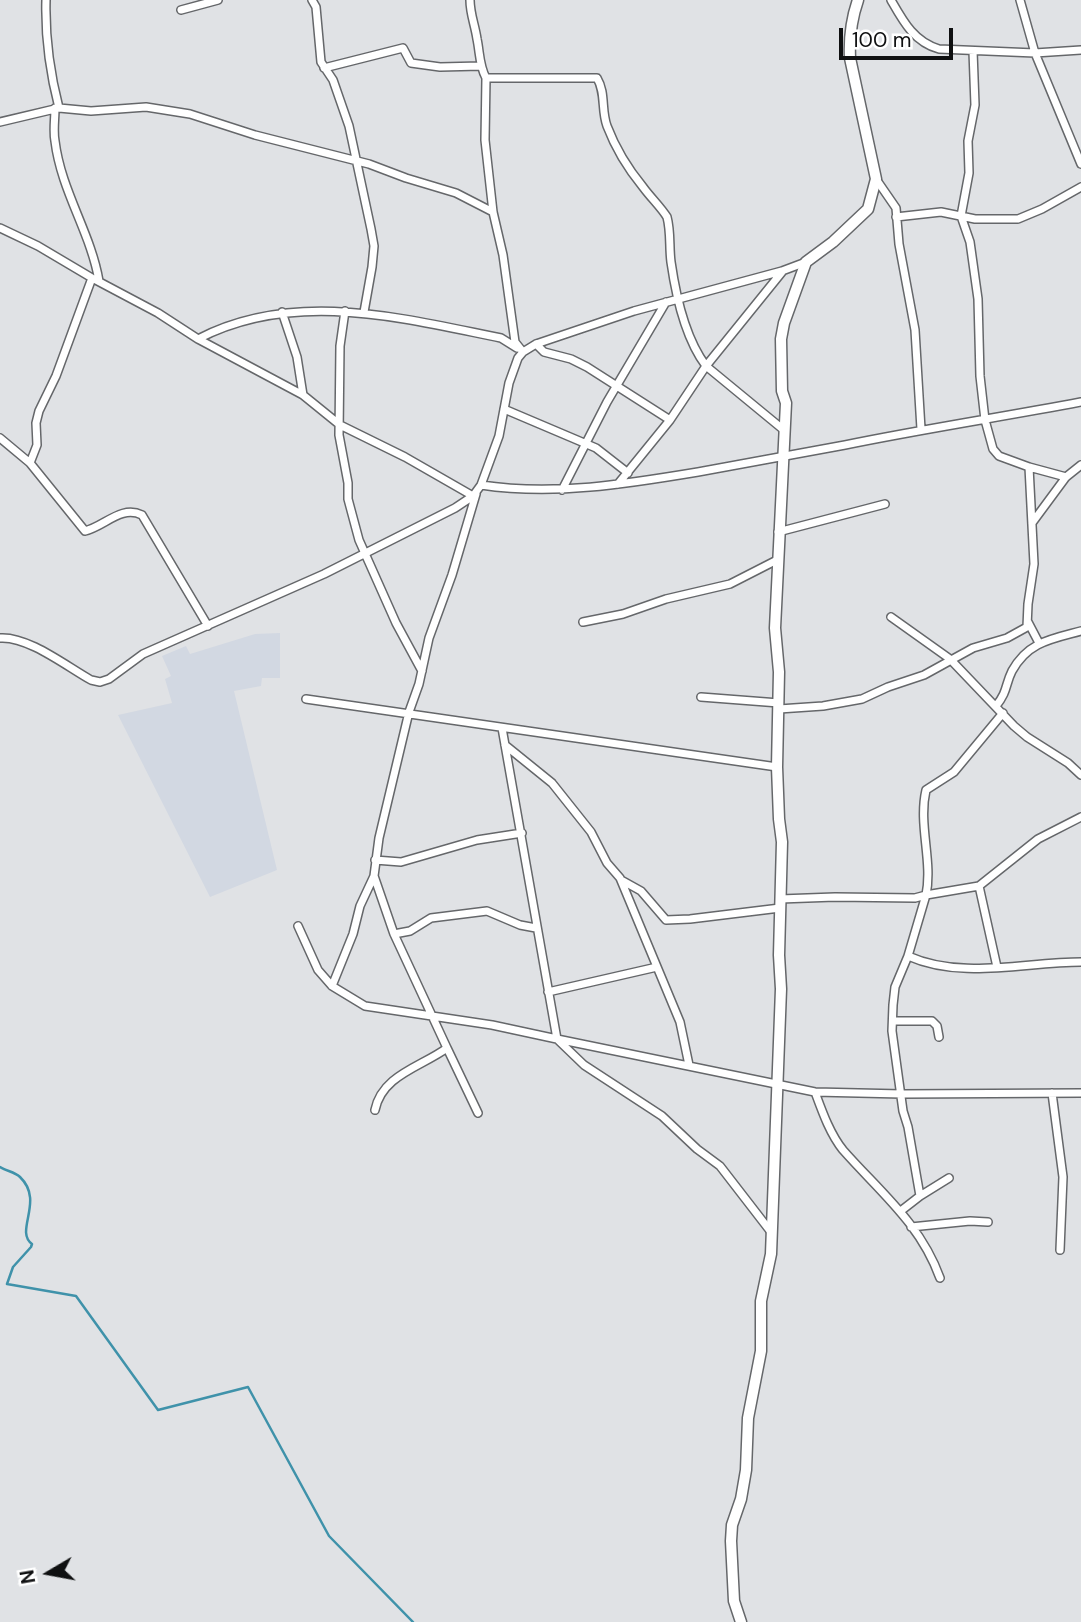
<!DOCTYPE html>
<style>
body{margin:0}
#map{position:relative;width:1081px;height:1622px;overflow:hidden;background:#e0e2e5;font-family:"DM Sans",sans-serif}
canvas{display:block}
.north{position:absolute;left:14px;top:1538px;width:70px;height:70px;-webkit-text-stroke:5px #fff;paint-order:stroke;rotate:260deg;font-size:19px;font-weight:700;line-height:28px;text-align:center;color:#0f1011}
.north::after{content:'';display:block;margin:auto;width:24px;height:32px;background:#0f1011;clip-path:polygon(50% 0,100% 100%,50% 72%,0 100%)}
.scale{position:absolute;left:839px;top:28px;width:114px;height:32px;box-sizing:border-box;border:4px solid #0f1011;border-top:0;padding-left:9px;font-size:21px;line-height:24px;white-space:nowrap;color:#0f1011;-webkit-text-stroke:5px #fff;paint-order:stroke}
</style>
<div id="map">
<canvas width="1081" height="1622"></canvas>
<div class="north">N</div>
<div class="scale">100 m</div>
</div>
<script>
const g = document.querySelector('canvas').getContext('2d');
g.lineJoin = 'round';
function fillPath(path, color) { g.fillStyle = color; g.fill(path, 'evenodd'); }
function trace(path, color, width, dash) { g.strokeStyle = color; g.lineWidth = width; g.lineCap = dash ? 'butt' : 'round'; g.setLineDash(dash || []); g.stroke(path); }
const built = new Path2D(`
 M255 634 280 633V678H262L261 686 234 691 277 870 210 897 118 715 172 703 165 679 171 676 162 656 186 646 190 654Z`);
const stream = new Path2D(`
 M0 1167C6 1171 15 1172 20 1177 45 1201 14 1231 32 1244L31 1247 13 1267 7 1284 76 1296 158 1410 248 1387 329 1536 413 1622`);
const street = new Path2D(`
 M46 0C45 36 50 73 59 108
 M312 0 316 7 321 62 333 80 349 126 371 229 374 246 372 267 364 312
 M470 0C470 14 475 25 477 39 480 53 479 65 486 78L485 140 493 212 503 255 515 342 523 352
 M891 0C903 21 914 42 939 49L1035 53 1081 50
 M1020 0 1035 53 1081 164
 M181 10 218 0
 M973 51 975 105 968 141 969 173 961 216 970 242 978 299 980 376 985 420 993 449 999 456 1029 467 1066 477
 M324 68 403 48 411 63 440 67 481 66
 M486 78H597C606 93 601 110 607 126 615 147 629 170 643 187 651 198 660 206 667 217 671 232 669 247 671 262 676 297 685 338 706 366L785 431
 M55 108C55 119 53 131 55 141 61 191 91 233 99 281
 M0 122 59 108 91 111 146 107 190 114 255 135 369 164 406 178 456 193 493 212
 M876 179 896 208 899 244 915 330 921 429
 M896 217 941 212 975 219H1018L1042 209 1081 187
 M0 228 38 246 92 278 158 313 198 339 303 395 340 425 405 457 473 496
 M345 311 340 346 339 435 348 483V499L359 540 396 623 422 671
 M282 312 297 357 303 395
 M198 339C294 289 401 318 501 338L517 348
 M536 344 544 352 571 359 587 367 670 420
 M504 409 596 448 628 473
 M0 438 30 463 85 531C105 526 121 505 142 515L208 626
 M30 463 37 445 36 423 39 411 56 376 92 278
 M618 484 670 420 706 366 782 272
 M481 485C554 496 626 484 698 472 747 463 796 454 845 445 923 429 1002 417 1081 402
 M562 490 607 402 666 302
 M1032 523 1066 477 1081 465
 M778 532 885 504
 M891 617 950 659 1014 726 1027 737 1068 763 1081 775
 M583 622 623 614 666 599 730 584 777 560
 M1028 622 1039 643
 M0 638C28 636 66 666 91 680L100 682 109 679 143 654 324 574 455 508 473 496 481 485 499 436 509 383 518 358 523 352 536 344 634 311 782 271 806 262
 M701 697 779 703
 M306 699 777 767
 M996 706C1008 691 1005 685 1012 671 1028 642 1051 639 1081 631
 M779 709 823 706 862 699 888 687 924 675 973 648 1007 638 1027 627 1028 604 1034 564 1029 467
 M1003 713 954 772 926 790C918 825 933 861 926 895L979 886 1038 839 1081 817
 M502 728 557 1039 815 1092 902 1094 1081 1093
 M505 745 552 783 591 832 607 863 620 878 680 1022 689 1065
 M375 860 401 862 477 840 522 833
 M374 876 394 934 447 1048C421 1067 382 1075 375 1110
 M623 881 641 891 666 920 690 919 780 908
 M979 886 997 967
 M780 899 835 897 915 898 926 895 908 956 895 987 893 1005 892 1031 903 1111 908 1127 920 1196 902 1210
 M298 926 318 970 332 986 365 1006 492 1025 557 1039 584 1065 662 1116 697 1149 720 1166 771 1232
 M394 934 410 931 431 918 487 911 520 925 536 928
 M908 956C962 980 1024 962 1081 962
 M332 986 353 934 360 906 374 876 379 838 409 712 419 684 429 638 452 575 476 494
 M548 992 657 967
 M893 1021H932L937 1026 939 1037
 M447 1048 478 1113
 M815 1092C822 1111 830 1134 843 1150 880 1192 920 1223 940 1278
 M1052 1093 1063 1177 1060 1250
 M920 1196 949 1178
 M911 1227 970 1221 988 1222`);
const secondary = new Path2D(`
 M741 1622 734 1601 731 1541 732 1525 741 1499 746 1470 748 1418 761 1351V1301L771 1254 781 989 779 955 782 842 779 819 777 767 779 672 775 628 786 403 782 391 781 339 784 323 806 262 833 242 868 209 876 179 850 58C849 37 851 20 858 0`);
fillPath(built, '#d2d8e2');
trace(stream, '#3f92aa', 2.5);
trace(street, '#65676a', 10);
trace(secondary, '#65676a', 13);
trace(street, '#fff', 7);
trace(secondary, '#fff', 10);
</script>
